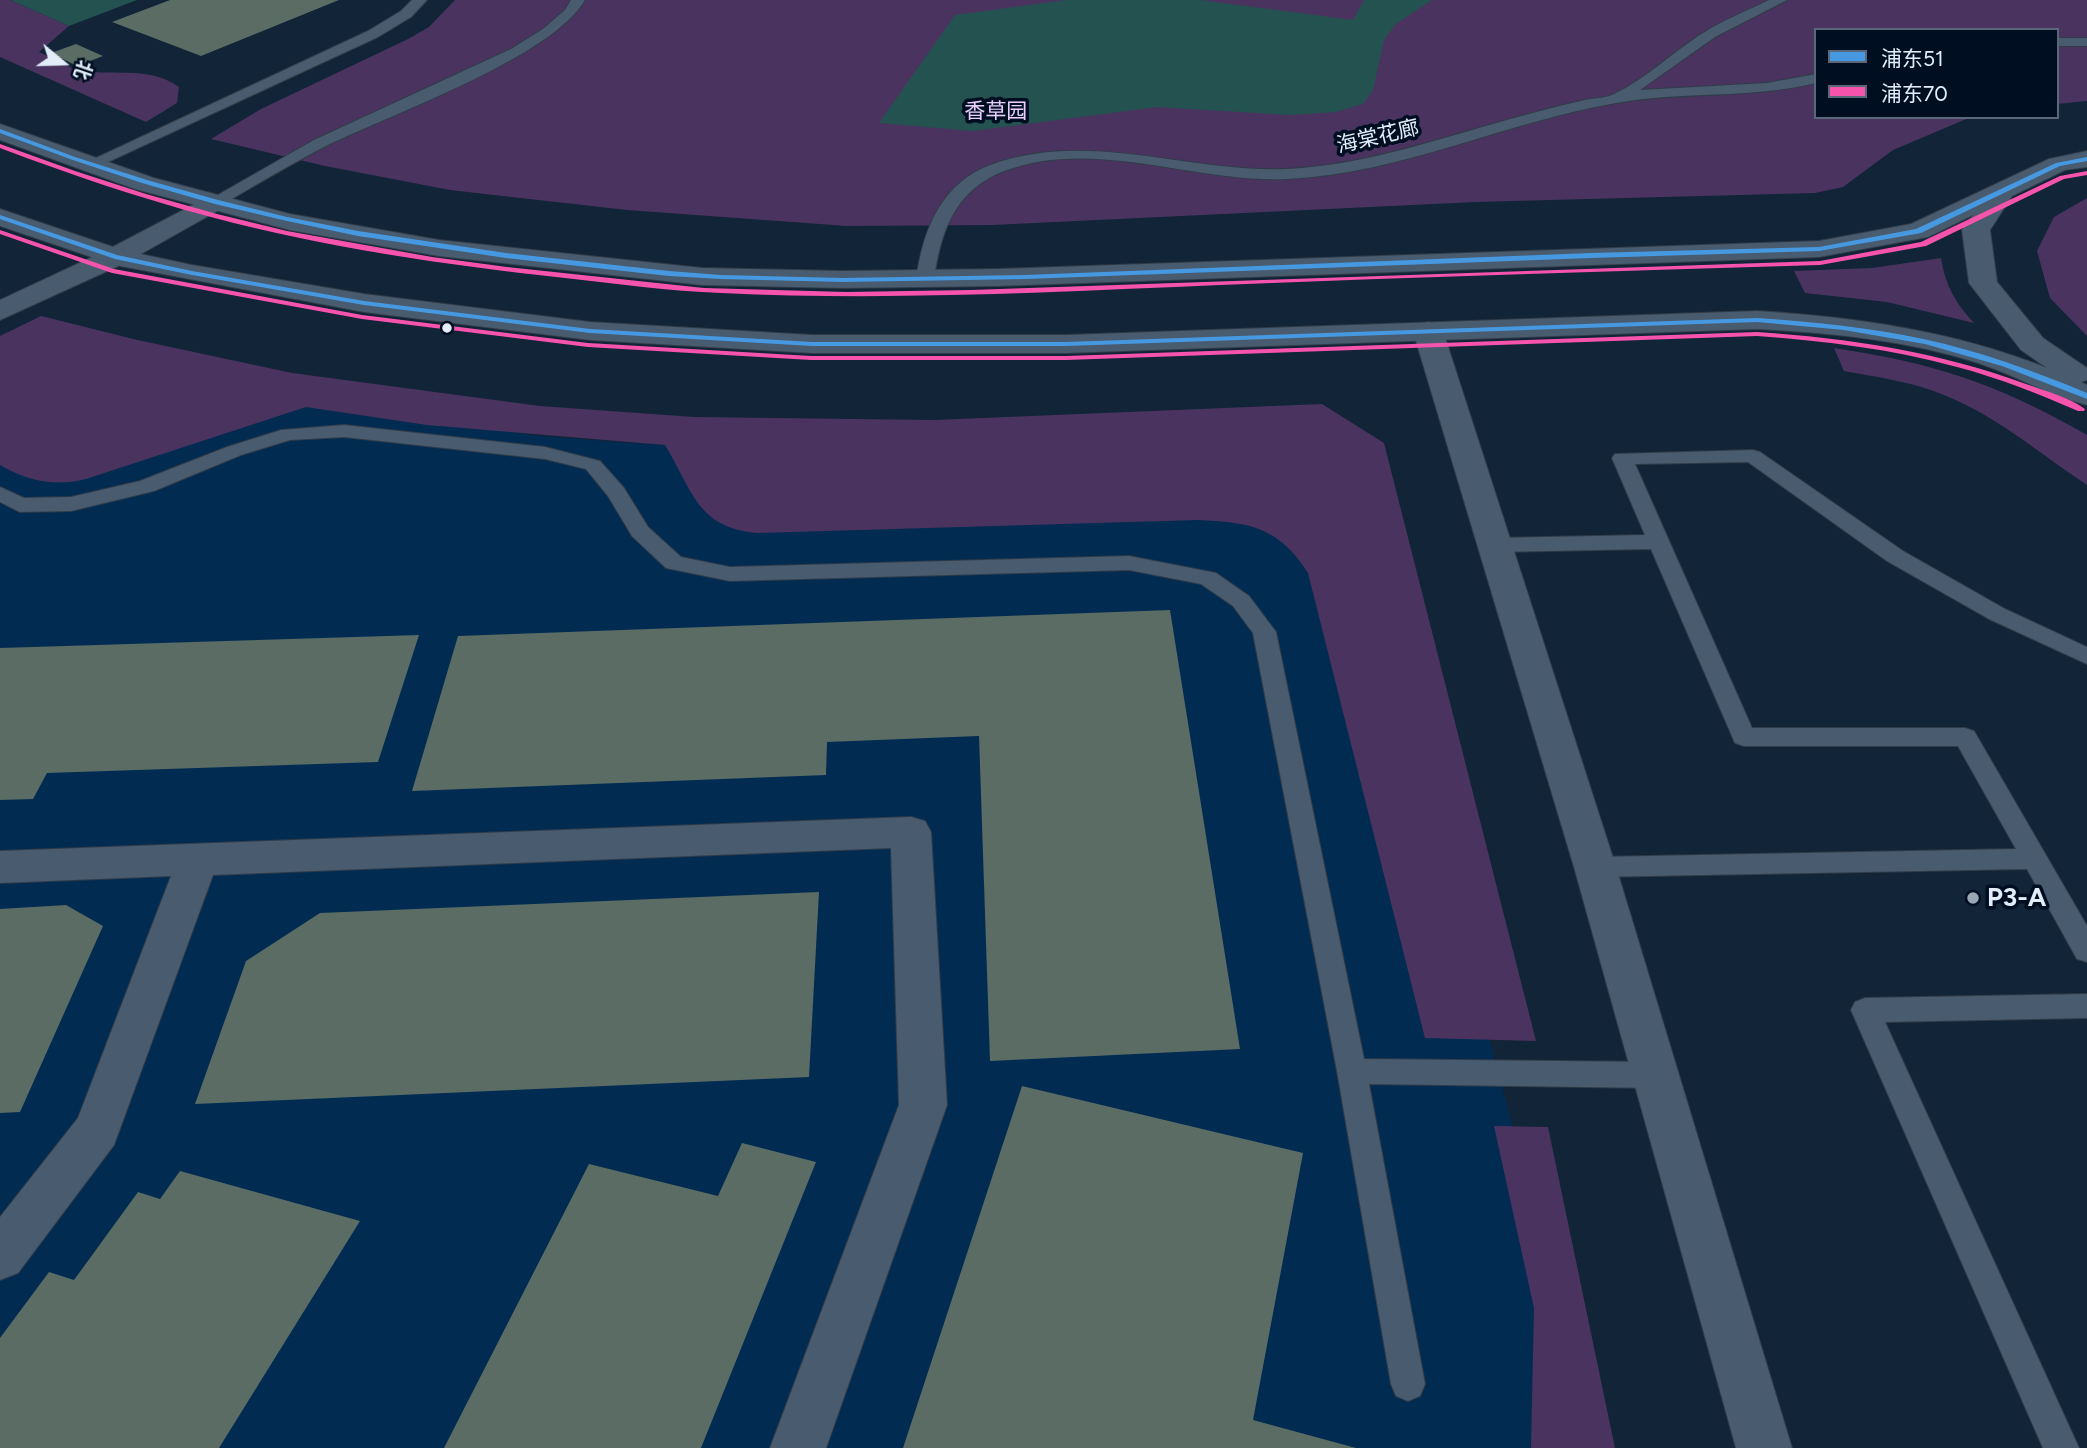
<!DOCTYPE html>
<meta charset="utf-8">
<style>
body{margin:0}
#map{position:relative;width:2087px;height:1448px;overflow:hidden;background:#112438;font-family:Figtree,"Noto Sans SC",sans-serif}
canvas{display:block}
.legend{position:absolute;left:1814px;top:28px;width:245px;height:91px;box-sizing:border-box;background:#000e22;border:2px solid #5a6778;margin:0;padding:9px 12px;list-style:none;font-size:21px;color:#e2edf9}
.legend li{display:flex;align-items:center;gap:14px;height:35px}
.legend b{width:35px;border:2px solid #5a6778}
.north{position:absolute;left:28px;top:28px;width:70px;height:70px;-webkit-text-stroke:5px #000e22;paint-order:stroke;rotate:109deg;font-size:19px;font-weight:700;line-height:28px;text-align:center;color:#e2edf9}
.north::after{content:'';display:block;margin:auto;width:24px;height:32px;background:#e2edf9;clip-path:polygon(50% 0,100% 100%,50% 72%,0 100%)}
</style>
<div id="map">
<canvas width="2087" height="1448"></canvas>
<ul class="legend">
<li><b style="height:9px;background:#4699e1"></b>浦东51</li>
<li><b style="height:9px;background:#f653ac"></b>浦东70</li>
</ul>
<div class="north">北</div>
</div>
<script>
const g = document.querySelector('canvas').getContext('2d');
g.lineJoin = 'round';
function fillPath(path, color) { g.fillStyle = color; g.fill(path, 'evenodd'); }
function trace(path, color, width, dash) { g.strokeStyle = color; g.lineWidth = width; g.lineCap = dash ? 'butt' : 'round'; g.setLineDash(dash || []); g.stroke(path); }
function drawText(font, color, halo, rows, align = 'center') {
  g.font = font + ' Figtree,"Noto Sans SC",sans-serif'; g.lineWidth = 7; g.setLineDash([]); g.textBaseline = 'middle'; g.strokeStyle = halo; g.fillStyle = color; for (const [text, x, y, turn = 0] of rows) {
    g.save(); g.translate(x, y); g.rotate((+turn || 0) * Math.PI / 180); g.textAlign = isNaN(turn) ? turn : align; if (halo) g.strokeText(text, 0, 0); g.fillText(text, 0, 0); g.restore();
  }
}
const built = new Path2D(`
 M0 343 530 435 629 443 847 455 1295 437 1489 1038 1565 1321 1592 1448H0Z`);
const green = new Path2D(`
 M0 0H10L69 26 39 52C50 57 63 65 75 69 109 78 147 64 179 87L177 103 146 122 0 57Z
 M455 0H2087V101L2057 104V30H1816V117H1971L1893 150 1843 187 1815 193 1475 202 992 225 847 226 627 210 450 190 325 166 211 139 261 109 408 39 429 27Z
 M2087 198V336L2050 298 2037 251 2054 217Z
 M1941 258C1945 285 1956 304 1974 323L1887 302 1805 293 1794 271 1872 268Z
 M41 316 133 339 292 373 540 406 694 417 934 420 1322 404 1384 443 1536 1041 1425 1038 1308 573C1279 527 1249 522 1198 520L758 533C697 528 693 491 665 445L427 425 306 407 86 479C54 487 28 481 0 465V336Z
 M1834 348C1935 363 1998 384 2087 435V485C2040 454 1997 416 1944 395 1913 382 1877 377 1844 371Z
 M1494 1126 1548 1127 1615 1448H1531L1534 1308Z`);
const water = new Path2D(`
 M10 0H137L69 26Z
 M1066 0H1200L1353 20 1364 0H1432L1396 24 1384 40 1373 90 1363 104 1336 112 1290 115 1157 107 973 131 879 123 955 15Z`);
const building = new Path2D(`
 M170 0H339L201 56 112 22Z
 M76 44 103 56 77 66 51 53Z
 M1170 610 1240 1049 990 1061 979 736 827 742 826 775 412 791 458 636Z
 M419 635 378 762 47 773 33 799 0 800V648Z
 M819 892 809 1077 195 1104 246 961 320 913Z
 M66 905 103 926 20 1112 0 1113V909Z
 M1022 1086 1303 1153 1253 1420 1356 1448H903Z
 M742 1143 816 1162 701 1448H444L589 1164 718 1196Z
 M180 1171 360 1221 219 1448H0V1338L49 1272 74 1280 138 1192 160 1199Z`);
const lane = new Path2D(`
 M412 0H427L411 17 378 37 95 168H83L81 165 368 31 401 11Z
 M571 0H585C552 57 392 114 328 145 290 164 253 187 216 208L210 209 202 204 314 140 511 49 543 29 565 10Z
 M1769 0H1787L1715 37 1640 90 1767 83 1816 74V83C1750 99 1683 91 1616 103 1505 122 1400 174 1287 179 1193 183 1095 137 1004 171 955 190 940 232 934 280L925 285 916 280C923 230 941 182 993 164 1092 130 1187 173 1287 169 1370 165 1449 135 1529 114 1547 109 1566 104 1585 100 1594 98 1608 98 1616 93 1644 80 1676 50 1703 33 1723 20 1747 11 1769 0Z
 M2057 38H2087V46H2057Z
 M344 425 545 447 600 461 624 488 648 527 681 557 730 567 1129 556 1216 573 1249 596 1276 632 1364 1059 1656 1062 1666 1066 1671 1075 1666 1084 1656 1088 1369 1084 1425 1384 1420 1396 1408 1401 1396 1396 1391 1384 1337 1071 1253 633 1233 606 1201 584 1129 570 730 581 666 568 632 536 608 496 586 469 545 459 344 437 290 440 241 455 154 491 71 511 20 512 0 502V487L24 498 71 497 140 481 227 447 281 430Z
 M1753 450 1760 452 1903 551 2005 609 2087 647V664L1989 619 1887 561 1748 462 1635 464 1752 728H1965L1974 731 2087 926V962L2077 959 2027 869 1595 877 1586 874 1582 867 1586 860 1595 857 2016 849 1958 746H1744L1735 743 1651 549 1495 552 1484 545 1495 538 1645 535 1612 458 1615 454Z
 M2087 994V1018L1885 1022 2079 1448H2043L1851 1010 1855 1002 1865 998Z`);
const street = new Path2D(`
 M210 196 219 198 223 204 219 210 125 263 0 320V300L105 251Z
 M1428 322 1438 325 1443 331 1616 867 1792 1448H1736L1574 867 1413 331 1418 325Z
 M911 817 925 821 931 832 947 1105 826 1448H770L899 1105 891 848 213 875 114 1145 18 1273 0 1280V1217L78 1118 171 876 0 883V851Z`);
const secondary = new Path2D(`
 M0 124 154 178 290 214 439 240 702 268 843 271 998 269 1819 241 1911 224 2049 159 2087 151V167L2065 170 2012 196 1990 230 1997 282 2043 338 2087 368V380L2081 382 2087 385V405C2050 396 2015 375 1978 363 1906 340 1832 333 1757 329L1066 353H812L590 340 364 312 115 265 0 226V209L122 250 192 265 364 294 590 322 812 335H1066L1757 311C1856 317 1954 331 2047 368L2021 350 1969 283 1962 230 1973 215 1928 237 1819 257 998 286 843 288 702 285 439 256 290 230 135 189 0 140Z`);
const bus1 = new Path2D(`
 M0 129 75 157 147 180 218 200 287 217 358 231 506 253 669 271 721 275 843 278 1026 275 1591 253 1819 247 1916 229 2056 163 2087 157V161L2060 166 1921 233 1819 251 1591 258 1026 279 843 282 721 279 669 276 506 258 358 236 287 221 215 204 142 183 70 159 0 133Z
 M0 215 117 255 192 271 364 301 590 329 812 342H1066L1757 318C1813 322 1868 327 1923 339 1980 351 2034 371 2087 393V399L2002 366 1925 344 1844 330 1757 322 1066 346H812L590 333 364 305 192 275 115 259 0 219Z`);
const bus2 = new Path2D(`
 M0 144 75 171 146 194 217 214 287 231 432 257 507 267 704 288 846 292 970 290 1820 261 1921 242 2060 176 2087 171V175L2064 179 1926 246 1820 265C1620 271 1420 277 1220 285 1054 292 888 301 721 293 669 291 617 284 565 278 446 265 327 248 211 217 139 198 69 174 0 148Z
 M0 230 114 269 362 315 588 343 811 356H1066L1757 332C1849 338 1939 352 2026 384 2045 391 2069 397 2085 409L2084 411H2078C2039 394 1999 378 1957 367 1892 349 1825 341 1757 336L1066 360H811L588 347 362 319 112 273 0 234Z`);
const markers = [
 [447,328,6,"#e2edf9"],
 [1973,898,7,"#99a7b5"]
];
const farParknames = [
 ["香草园",996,112]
];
const farStreetnames = [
 ["海棠花廊",1378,137,-13]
];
const poiNames = [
 ["P3-A",1987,898]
];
fillPath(built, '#022b52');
fillPath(green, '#4a345f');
fillPath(water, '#235251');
fillPath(building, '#5a6c63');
trace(lane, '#303c49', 2);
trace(street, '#303c49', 2);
trace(secondary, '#303c49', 2);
fillPath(lane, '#495b6e');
fillPath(street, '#495b6e');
fillPath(secondary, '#495b6e');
fillPath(bus1, '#4699e1');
fillPath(bus2, '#f653ac');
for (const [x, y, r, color] of markers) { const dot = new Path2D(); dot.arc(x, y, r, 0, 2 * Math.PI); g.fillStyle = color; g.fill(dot); trace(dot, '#000e22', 2.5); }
drawText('21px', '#e8cffb', '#000e22', farParknames);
drawText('21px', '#e2edf9', '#000e22', farStreetnames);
drawText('bold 26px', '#e2edf9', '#000e22', poiNames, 'left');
</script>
